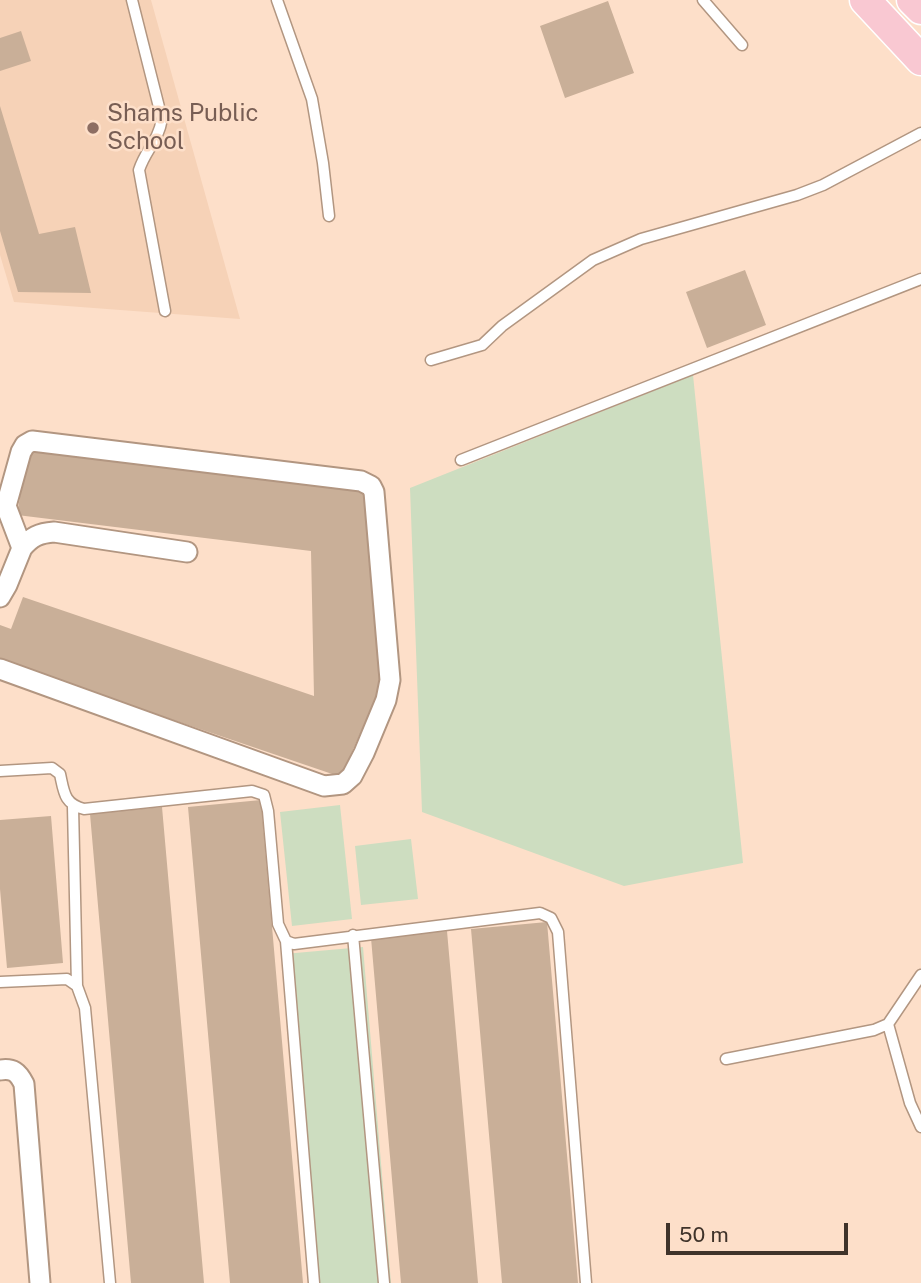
<!DOCTYPE html>
<style>
body{margin:0}
#map{position:relative;width:921px;height:1283px;overflow:hidden;background:#fddfc9;font-family:"Public Sans",sans-serif}
canvas{display:block}
.scale{position:absolute;left:666px;top:1223px;width:182px;height:32px;box-sizing:border-box;border:4px solid #3f332a;border-top:0;padding-left:9px;font-size:21px;line-height:24px;white-space:nowrap;color:#3f332a;-webkit-text-stroke:5px #fddfc9;paint-order:stroke}
</style>
<div id="map">
<canvas width="921" height="1283"></canvas>
<div class="scale">50 m</div>
</div>
<script>
const g = document.querySelector('canvas').getContext('2d');
g.lineJoin = 'round';
function fillPath(path, color) { g.fillStyle = color; g.fill(path, 'evenodd'); }
function trace(path, color, width, dash) { g.strokeStyle = color; g.lineWidth = width; g.lineCap = dash ? 'butt' : 'round'; g.setLineDash(dash || []); g.stroke(path); }
function drawText(font, color, halo, rows, align = 'center') {
  g.font = font + ' "Public Sans",sans-serif'; g.lineWidth = 5; g.setLineDash([]); g.textBaseline = 'middle'; g.strokeStyle = halo; g.fillStyle = color; for (const [text, x, y, turn = 0] of rows) {
    g.save(); g.translate(x, y); g.rotate((+turn || 0) * Math.PI / 180); g.textAlign = isNaN(turn) ? turn : align; if (halo) g.strokeText(text, 0, 0); g.fillText(text, 0, 0); g.restore();
  }
}
const built = new Path2D(`
 M0 0H151L240 319 14 302 0 255Z`);
const green = new Path2D(`
 M693 375 743 863 624 886 422 812 410 488Z
 M340 805 352 919 292 926 280 812Z
 M411 839 418 899 361 905 355 846Z
 M363 947 391 1283H312L284 954Z`);
const building = new Path2D(`
 M608 1 634 73 565 98 540 26Z
 M21 31 31 61 0 71V38Z
 M0 106 39 234 75 227 91 293 18 292 0 231Z
 M745 270 766 325 707 348 686 292Z
 M28 447 366 492 381 686 341 777 0 661V625L11 629 23 597 314 696 311 551 17 515Z
 M261 800 303 1283H230L188 807Z
 M162 807 204 1283H131L90 814Z
 M51 816 63 963 7 968 0 889V820Z
 M547 922 578 1283H502L471 929Z
 M447 931 478 1283H401L371 938Z`);
const service = new Path2D(`
 M132 0 162 119C158 142 146 149 139 170L165 311
 M277 0 312 99 323 163 329 216
 M703 0 742 45
 M431 360 482 345 502 326 593 260 641 239 797 195 823 185 921 133
 M461 460 921 279
 M0 771 52 768 60 774C64 792 64 804 84 809L252 791 264 795 268 811 278 924 286 941 294 944 540 913 551 918 558 932 586 1283
 M73 807 77 986
 M353 935 384 1283
 M286 941 314 1283
 M0 982 67 979 77 986 85 1008 110 1283
 M888 1024 910 1103 921 1127
 M726 1059 874 1030 888 1024 921 975`);
const minor = new Path2D(`
 M22 548C31 537 39 533 54 532L187 552
 M0 597 7 585 22 548 6 506 21 452 25 445 32 441 361 481 371 486 374 492 390 680 386 700 364 753 352 776 343 784 324 786 0 669
 M0 1070C13 1068 18 1072 24 1084L40 1283`);
const primary = new Path2D(`
 M865 0 921 60
 M912 0 921 9`);
const markers = [
 [93,128,7,"#8d6e63"]
];
const educationNames = [
 ["Shams Public",107,114],
 ["School",107,142]
];
fillPath(built, '#f6d2b7');
fillPath(green, '#cdddc0');
fillPath(building, '#c9af98');
trace(service, '#b29681', 13);
trace(minor, '#b29681', 23);
trace(primary, '#fff', 33);
trace(service, '#fff', 10);
trace(minor, '#fff', 19);
trace(primary, '#f9c8d2', 30);
for (const [x, y, r, color] of markers) { const dot = new Path2D(); dot.arc(x, y, r, 0, 2 * Math.PI); g.fillStyle = color; g.fill(dot); trace(dot, '#fddfc9', 2.5); }
drawText('24px', '#785e54', '#fddfc9', educationNames, 'left');
</script>
